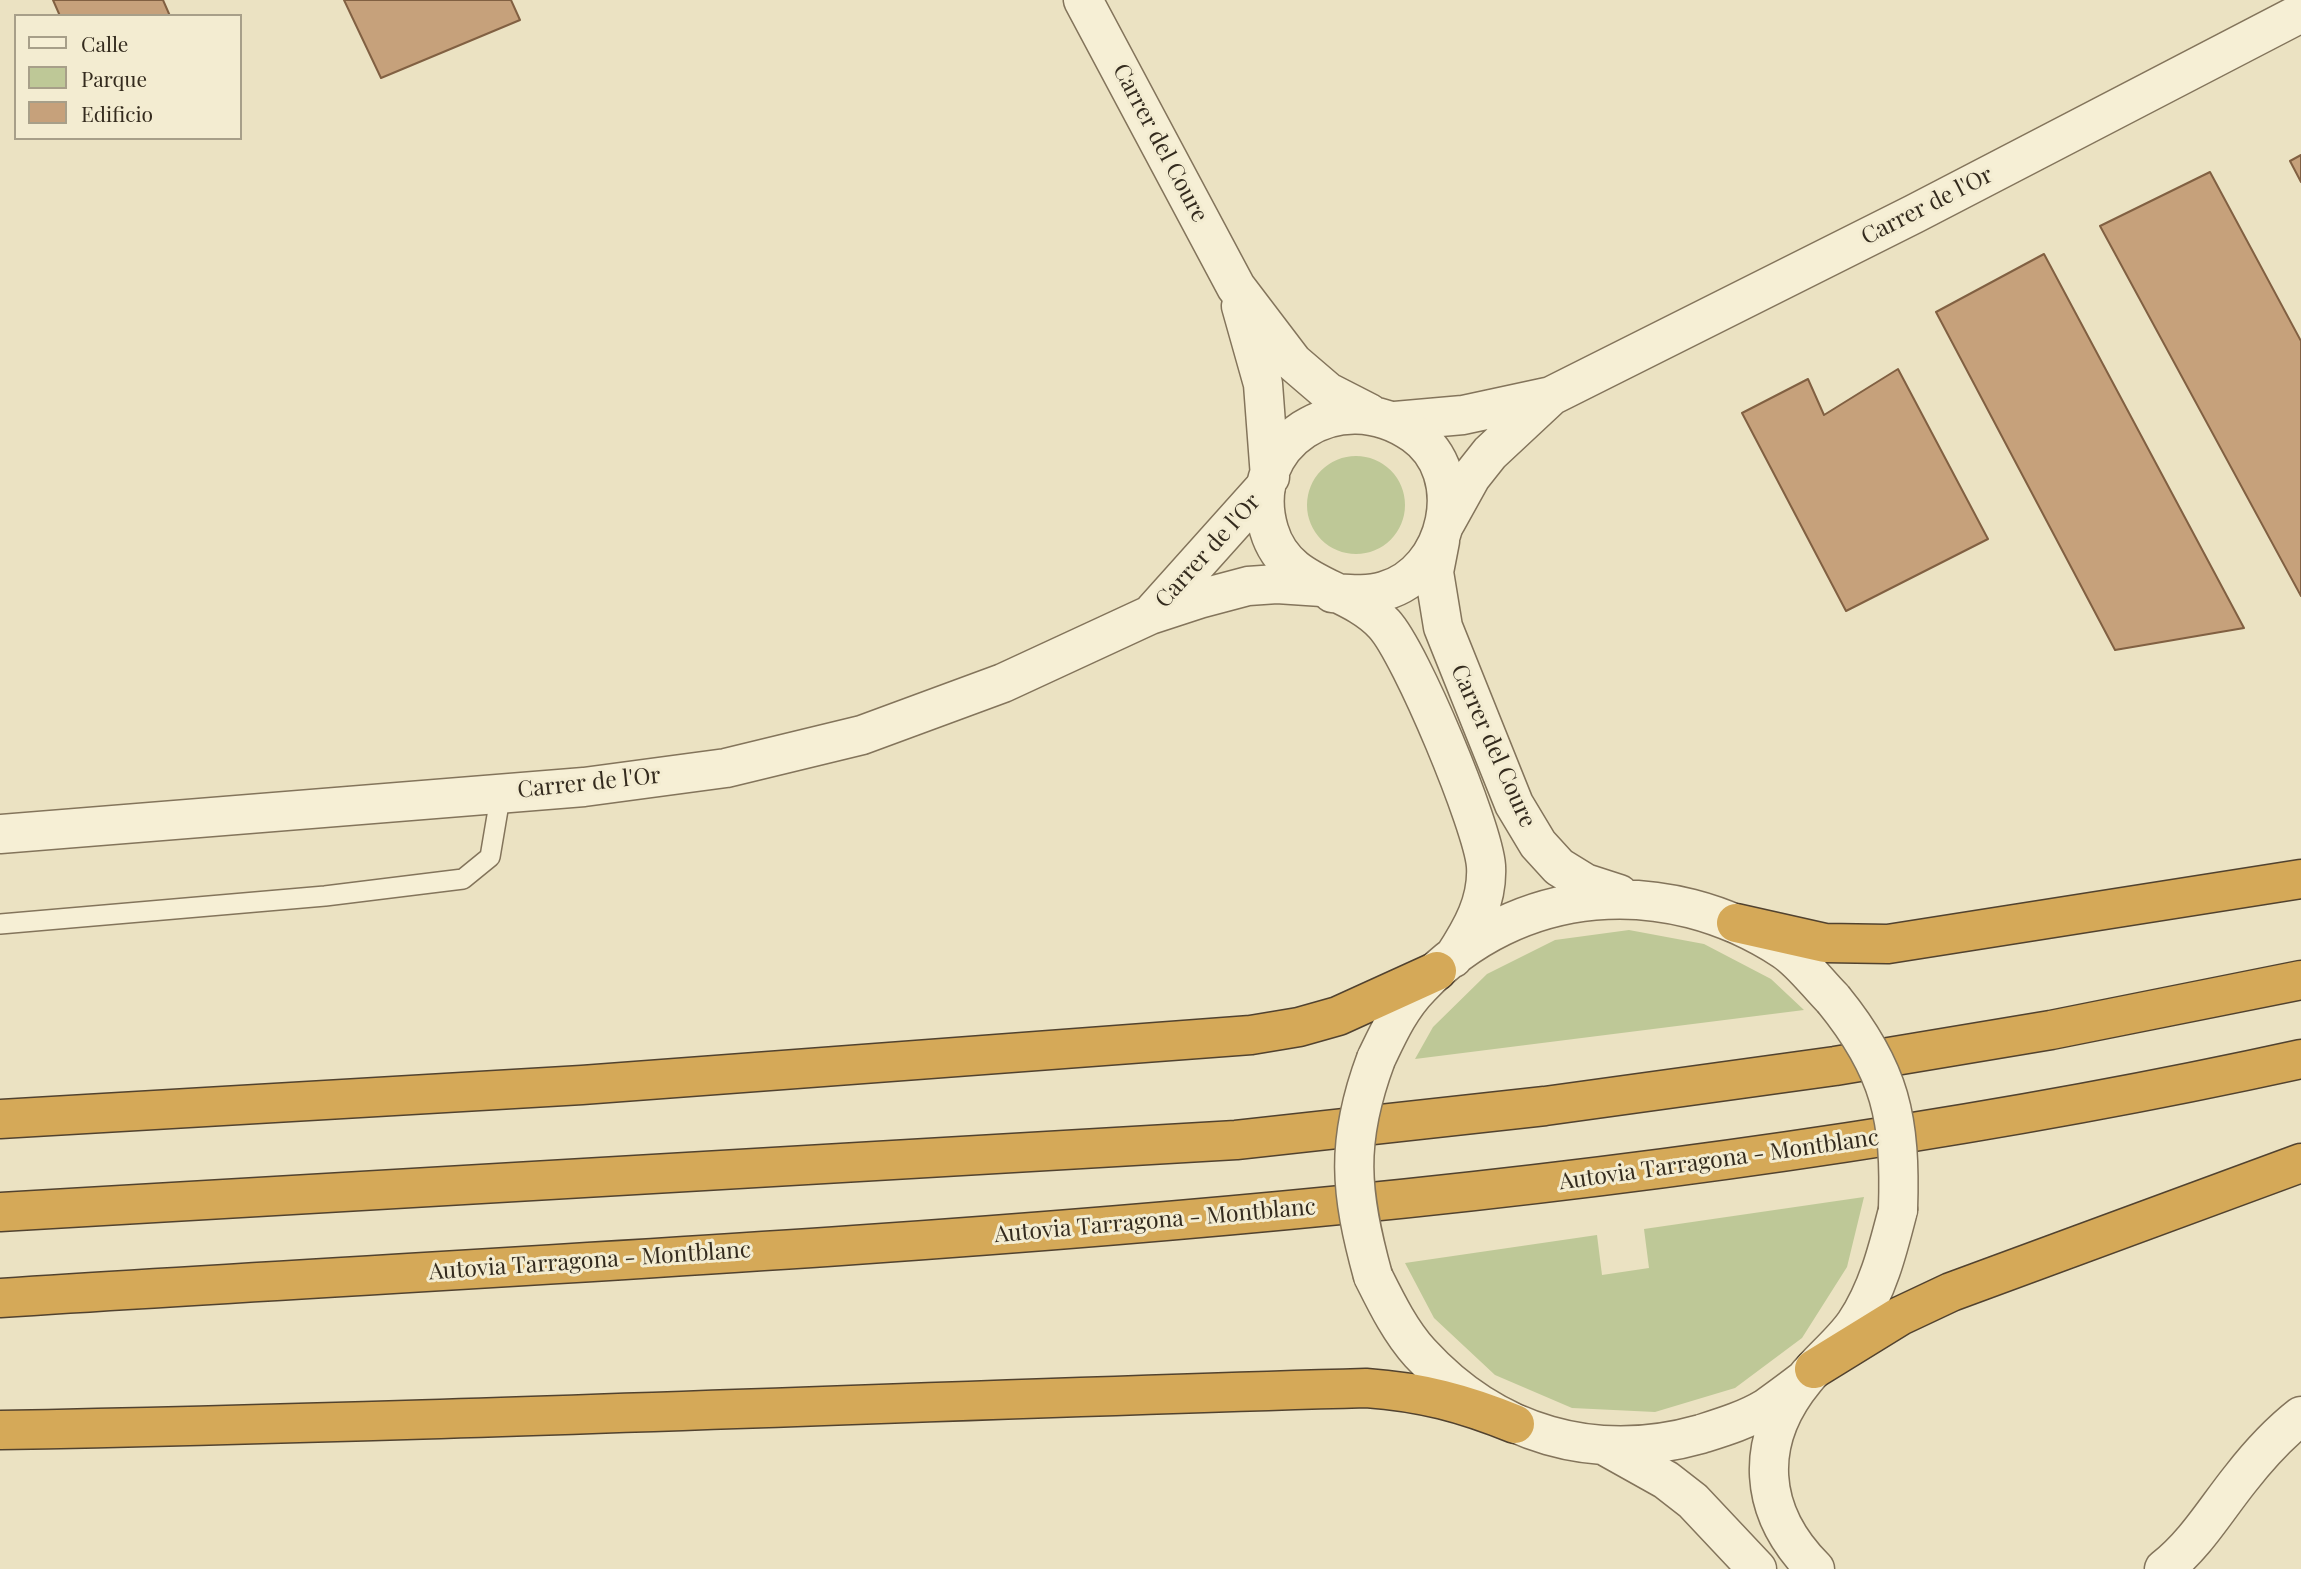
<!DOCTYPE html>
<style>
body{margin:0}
#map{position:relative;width:2301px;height:1569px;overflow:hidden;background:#ebe2c2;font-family:"Playfair Display",serif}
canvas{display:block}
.legend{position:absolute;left:14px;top:14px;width:228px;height:126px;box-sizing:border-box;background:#f3ecd1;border:2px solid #a79f89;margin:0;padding:9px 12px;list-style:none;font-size:21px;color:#342b1e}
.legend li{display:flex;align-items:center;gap:14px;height:35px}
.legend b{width:35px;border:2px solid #a79f89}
</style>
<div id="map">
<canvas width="2301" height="1569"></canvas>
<ul class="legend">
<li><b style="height:9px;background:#f6efd5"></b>Calle</li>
<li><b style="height:19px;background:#bec897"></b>Parque</li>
<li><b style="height:19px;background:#c6a17b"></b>Edificio</li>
</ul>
</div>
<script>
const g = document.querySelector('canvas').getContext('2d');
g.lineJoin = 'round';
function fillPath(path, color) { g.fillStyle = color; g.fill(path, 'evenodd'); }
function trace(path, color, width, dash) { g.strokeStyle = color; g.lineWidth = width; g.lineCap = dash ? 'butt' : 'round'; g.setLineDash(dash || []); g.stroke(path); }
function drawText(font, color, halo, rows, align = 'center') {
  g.font = font + ' "Playfair Display",serif'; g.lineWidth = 6; g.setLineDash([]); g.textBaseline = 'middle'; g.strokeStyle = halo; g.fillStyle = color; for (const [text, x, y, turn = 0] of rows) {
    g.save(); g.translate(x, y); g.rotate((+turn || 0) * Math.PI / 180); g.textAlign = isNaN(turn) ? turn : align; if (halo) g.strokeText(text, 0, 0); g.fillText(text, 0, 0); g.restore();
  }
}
const green = new Path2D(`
 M1307 505a49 49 0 1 1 98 0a49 49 0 1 1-98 0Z
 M1629 930 1704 944 1771 979 1804 1010 1415 1059 1433 1027 1487 974 1555 940Z
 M1864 1197 1847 1267 1802 1338 1735 1388 1655 1412 1572 1408 1495 1375 1434 1318 1405 1263 1597 1235 1602 1275 1649 1268 1644 1229Z`);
const building = new Path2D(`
 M53 0H163L170 16H60Z
 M344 0H511L520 20 381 78Z
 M2301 155V182L2290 161Z
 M2210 172 2301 341V596L2100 226Z
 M2044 254 2244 628 2115 650 1936 312Z
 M1898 369 1988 539 1846 611 1742 413 1808 379 1824 415Z`);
const service = new Path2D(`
 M0 924 325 896 463 879 490 857 501 792`);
const minor = new Path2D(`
 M1395 421 1463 415 1551 396 1914 214 2301 13
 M1446 522 1471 477 1490 453 1550 397
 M1154 611 1266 486
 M0 834 584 787 726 768 862 735 1003 683 1150 615 1199 599 1248 586 1277 584 1322 587`);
const tertiary = new Path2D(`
 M1083 0 1236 287 1293 362 1328 392 1369 413
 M1241 306 1263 384 1270 477
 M1440 541 1434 572 1443 627 1514 804 1538 844 1559 867 1585 883 1619 894
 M1332 593C1349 594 1367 596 1384 591 1449 573 1471 474 1414 434 1339 381 1243 443 1269 530 1286 588 1348 585 1384 624 1411 653 1483 826 1486 866 1488 901 1472 929 1453 958
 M1376 1059C1388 1034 1400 1007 1420 987 1518 883 1666 873 1784 950 1802 962 1817 983 1833 999
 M1373 1276C1386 1302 1400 1331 1420 1353 1495 1435 1595 1464 1701 1434 1723 1427 1746 1420 1766 1408 1779 1399 1792 1389 1804 1380
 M1607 1447 1666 1480 1693 1501 1757 1569
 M1815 1569C1758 1512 1753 1442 1805 1379 1820 1360 1841 1344 1855 1324 1878 1290 1888 1249 1898 1210
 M2164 1569C2196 1544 2216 1509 2241 1478 2259 1455 2278 1434 2301 1416`);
const motorway = new Path2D(`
 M1736 923 1825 943 1888 944 2301 879
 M0 1119 582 1085 1251 1035 1299 1027 1338 1016 1437 971
 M0 1212 1236 1140 1545 1106 1835 1066 2051 1030 2301 980
 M0 1298C770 1248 1545 1225 2301 1059
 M1814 1369 1900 1316 1951 1292 2301 1163
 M0 1430C456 1422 910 1401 1366 1388 1422 1392 1463 1403 1515 1424`);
const tertiaryBridge = new Path2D(`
 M1833 999C1891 1070 1901 1119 1898 1210
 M1373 1276C1350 1192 1345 1142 1376 1059`);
const streetNames = [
 ["Carrer del Coure",1160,143,62],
 ["Carrer de l'Or",1927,206,-27],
 ["Carrer de l'Or",1208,551,-48],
 ["Carrer del Coure",1493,746,66],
 ["Carrer de l'Or",589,783,-6],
 ["Autovia Tarragona - Montblanc",1719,1160,-8],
 ["Autovia Tarragona - Montblanc",1155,1221,-5],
 ["Autovia Tarragona - Montblanc",590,1261,-4]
];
fillPath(green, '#bec897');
fillPath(building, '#c6a17b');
trace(building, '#816042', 2);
trace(service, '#83745b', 22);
trace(minor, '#83745b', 41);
trace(tertiary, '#83745b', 41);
trace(motorway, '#51422f', 41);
trace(service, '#f6efd5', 19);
trace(minor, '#f6efd5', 38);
trace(tertiary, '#f6efd5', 38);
trace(motorway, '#d5a958', 38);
trace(tertiaryBridge, '#83745b', 41, []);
trace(tertiaryBridge, '#f6efd5', 38);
drawText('23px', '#342b1e', '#f3ecd1', streetNames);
</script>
